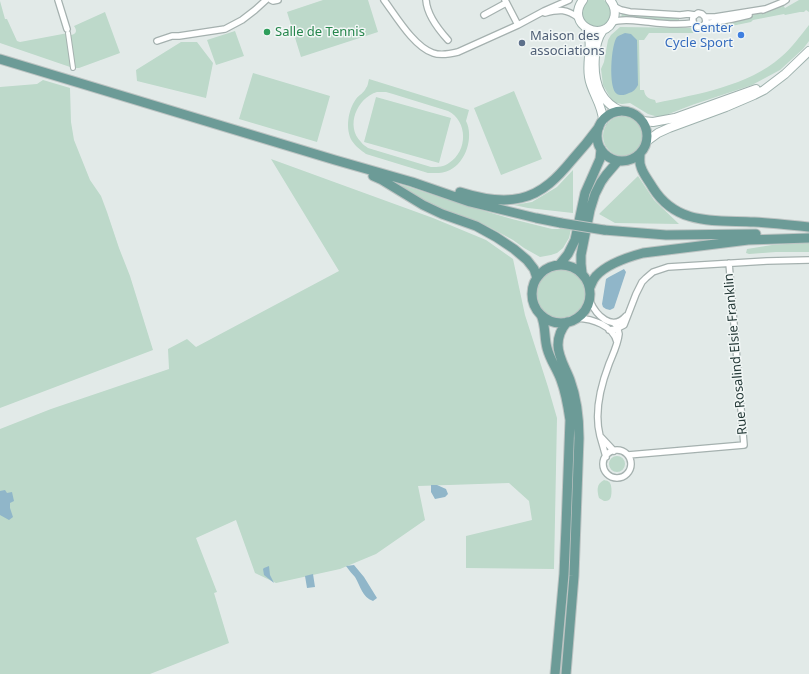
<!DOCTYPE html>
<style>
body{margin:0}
canvas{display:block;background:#e2eae8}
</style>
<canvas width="809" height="674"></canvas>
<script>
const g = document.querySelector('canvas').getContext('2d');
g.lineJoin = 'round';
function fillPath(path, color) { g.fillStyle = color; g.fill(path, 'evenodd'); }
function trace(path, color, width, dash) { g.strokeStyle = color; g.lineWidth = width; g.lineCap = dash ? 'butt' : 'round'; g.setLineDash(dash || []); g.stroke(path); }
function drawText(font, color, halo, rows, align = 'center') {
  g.font = font + ' "Noto Sans",sans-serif'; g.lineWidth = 3; g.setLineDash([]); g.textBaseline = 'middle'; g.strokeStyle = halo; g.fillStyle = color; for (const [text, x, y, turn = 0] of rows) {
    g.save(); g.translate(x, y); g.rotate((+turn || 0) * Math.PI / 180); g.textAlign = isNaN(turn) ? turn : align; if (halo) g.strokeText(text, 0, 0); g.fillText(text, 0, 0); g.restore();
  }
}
const green = new Path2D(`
 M323 0H368L378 32 301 57 287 12Z
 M588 0H604C609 4 611 8 611 14 608 34 576 28 583 8 584 5 585 3 588 0Z
 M799 0H809V12L806 10 804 12H800L785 15 784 14 753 20 751 22 707 31 706 28 710 25 744 18 783 5 785 8Z
 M0 1 5 19H7L17 41 20 42 68 33 71 35C77 34 77 30 74 26L105 12 120 53 79 68H73L0 43Z
 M622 13 638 15 642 14 679 17V22L621 18Z
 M809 25V41L803 49 780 70 752 85 692 105 666 115 658 117 648 114 630 103 622 104 616 103 611 99 603 85 601 69 604 62 608 40 611 35 620 27 692 28 696 30 693 33H649L644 40H639L640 90H644C645 97 649 99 655 100L656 103C698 94 748 86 781 57 792 48 800 36 809 25Z
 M235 31 244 56 216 65 207 40Z
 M181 42H197L213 63 206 98 137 81 136 70Z
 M253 73 330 96 317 142 239 119Z
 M369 79 469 110 466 121C474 137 466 162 450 170 443 174 435 173 428 173L366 154C361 150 356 147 352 141 345 129 348 110 356 99 359 95 364 93 366 88 368 86 368 82 369 79ZM377 92H386L393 94 448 111C468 121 468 151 449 163 444 167 438 167 431 167L368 148C366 146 363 145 361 142 345 126 357 98 377 92Z
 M43 80 70 88 71 122 74 140 90 180 101 196 107 212 119 248 130 276 153 350 0 408V87L37 84Z
 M514 91 542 159 501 175 474 108Z
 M376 97 451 118 439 163 364 142Z
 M603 136a20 20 0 1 1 40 0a20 20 0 1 1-40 0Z
 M271 159 433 218 486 240 513 259 525 315 548 387 557 418 554 569 466 568V536L532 520 529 501 509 483 418 486 425 520 376 554 340 569 276 583 255 573 236 520 196 538 217 592 214 593 229 643 150 674H0V429L51 409 169 369 168 349 187 339 196 347 339 271Z
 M573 170V213L528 208 514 205 532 202 557 187Z
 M638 176 654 200 679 224 615 223 599 214Z
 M403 185 464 205 512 219 552 229H571L569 238 563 248 557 253 551 255 540 257 524 248 513 240 489 227 421 201 400 186Z
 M801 243H809V252H776L749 254 746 253 747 249 772 245Z
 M537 294a24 24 0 1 1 48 0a24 24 0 1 1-48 0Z
 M609 464a8 8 0 1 1 16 0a8 8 0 1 1-16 0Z
 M604 480C606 481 608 480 610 483 612 486 612 496 610 499 608 501 606 501 604 501L599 498C597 491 596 484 604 480Z`);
const water = new Path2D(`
 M625 33 631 34 637 40 638 85C636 89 633 92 629 93 626 95 620 96 617 94 608 89 611 44 617 37 619 35 623 34 625 33Z
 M624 269 626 272 614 308 610 310 606 309 603 307 602 304 606 279 609 277Z
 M431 485H437L446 489 448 494 445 497 435 499 431 492Z
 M5 490 7 493 12 492 14 501 10 503V508L13 517 9 520 0 515V491Z
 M354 565 364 577 377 598 373 601C362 597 361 587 355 577 352 574 349 570 346 566Z
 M269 566 270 575 274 583 264 575 263 569 264 568Z
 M313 574 315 587 307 588 305 576Z`);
const pedestrian = new Path2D(`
 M68 33 73 68`);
const minor = new Path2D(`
 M58 0 67 29
 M271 0 273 1 278 0
 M384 0C396 16 414 47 433 53 441 56 450 54 458 52L518 25 544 11 569 0
 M426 0C427 15 438 29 448 40
 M505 0 518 25
 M613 6 621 10 630 12 680 15 688 14 695 15
 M763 10 783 2 786 0
 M545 13C560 9 566 9 579 18
 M484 15 506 3
 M705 17 706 22 704 25 698 27C694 25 692 22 693 17L698 13 702 14 705 17H715L765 9
 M612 22C624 18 637 21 649 22 664 24 679 25 693 23
 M705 24 732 19 749 15
 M157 41 172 36H179L225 29 242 20 255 10 266 0
 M590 301C596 315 612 332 626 316
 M577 318C592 319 613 325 617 342
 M609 330 616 329 624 325 636 294 642 282 646 278 653 272 668 267 767 261 809 260
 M600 436C594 413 601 385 609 364 613 354 618 344 619 334L617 326 614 323
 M603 464a14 14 0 1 1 28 0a14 14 0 1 1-28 0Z
 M628 455 744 445 729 263
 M606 457 600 436 614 451`);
const secondary = new Path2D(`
 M583 0C564 25 605 45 614 18 616 11 614 5 610 0
 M586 28C594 45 586 59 589 77 591 92 603 105 603 121
 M603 30C597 38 596 47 595 56 593 79 598 101 621 111
 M642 121 653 122 675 118 756 89
 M647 141 658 133 669 128 726 107 754 95 764 90 785 74 809 51`);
const primary = new Path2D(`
 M0 59 335 160 412 182 470 202 536 218 561 223
 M597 136a25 25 0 1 1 50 0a25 25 0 1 1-50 0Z
 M640 154C640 158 639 163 641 167 643 174 649 181 653 188 677 226 715 220 754 222 773 223 791 225 809 227
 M373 176 382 180 423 205 442 214 476 226 496 237 514 249 527 260 534 269 537 278
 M460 192C479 198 501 203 521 198 543 193 558 177 572 160 582 149 591 138 599 127
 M604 230 666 235 756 234
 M560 264 568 254 575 240 585 193 600 159 601 149
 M532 294a29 29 0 1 1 58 0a29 29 0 1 1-58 0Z
 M582 273 581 264V255L590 210 595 194 601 182 606 175 618 161
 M590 287C592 283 593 279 596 276 607 264 628 257 643 253L748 240 809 238
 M541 315C546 326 544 337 547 348 550 360 557 369 561 380 566 393 568 406 570 420L566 527 564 574 555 674
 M566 674 574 576 579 438C579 418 577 399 570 380 566 369 558 357 558 345 558 336 561 329 567 322`);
const primaryBridge = new Path2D(`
 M561 223 604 230`);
const markers = [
 [267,32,4,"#2e9e5b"],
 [741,35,4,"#3f7fe0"],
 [522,43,4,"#5c6f8a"]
];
const shopNames = [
 ["Center",733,28],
 ["Cycle Sport",733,43]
];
const leisureNames = [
 ["Salle de Tennis",275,32]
];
const serviceNames = [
 ["Maison des",530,36],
 ["associations",530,51]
];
const streetNames = [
 ["Rue Rosalind Elsie Franklin",736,354,-95]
];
fillPath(green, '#bdd9ca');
fillPath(water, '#90b6c9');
trace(pedestrian, '#a5b1af', 6);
trace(minor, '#a5b1af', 8);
trace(secondary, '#9fb2ae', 10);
trace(primary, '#bdc4c3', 11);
trace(pedestrian, '#fff', 4);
trace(minor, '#fff', 5.5);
trace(secondary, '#fff', 8);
trace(primary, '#6c9b97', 9);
trace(primaryBridge, '#bdc4c3', 11, []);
trace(primaryBridge, '#6c9b97', 9);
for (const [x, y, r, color] of markers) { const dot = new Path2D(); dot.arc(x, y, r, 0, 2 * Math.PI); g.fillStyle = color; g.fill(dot); trace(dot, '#f2f7f6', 1.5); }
drawText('13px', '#366cbe', '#f2f7f6', shopNames, 'right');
drawText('13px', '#27864d', '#f2f7f6', leisureNames, 'left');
drawText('13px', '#4e5e75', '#f2f7f6', serviceNames, 'left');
drawText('13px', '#243937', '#f2f7f6', streetNames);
</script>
